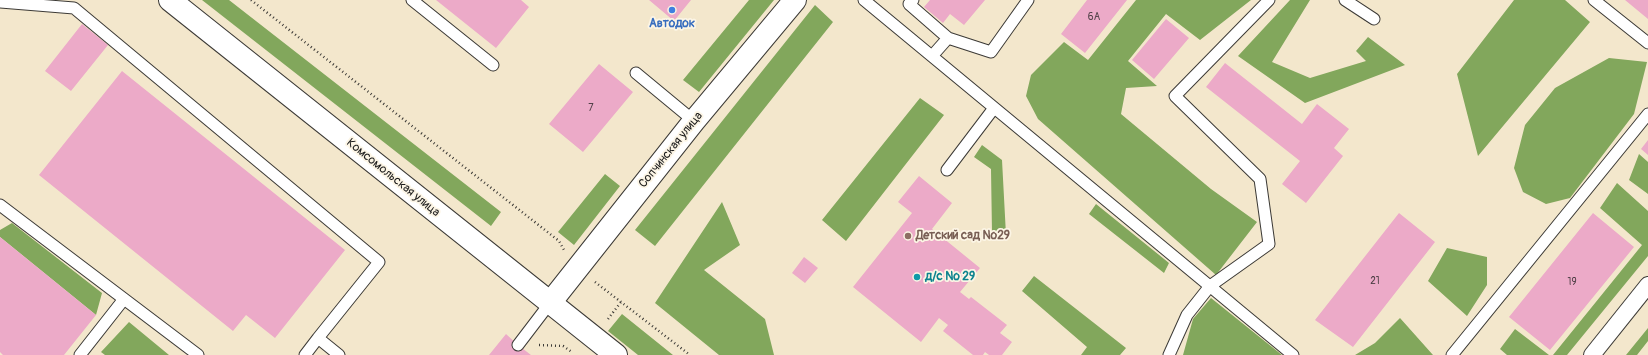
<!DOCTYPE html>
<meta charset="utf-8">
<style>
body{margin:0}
canvas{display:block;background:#f3e7cc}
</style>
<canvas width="1648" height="355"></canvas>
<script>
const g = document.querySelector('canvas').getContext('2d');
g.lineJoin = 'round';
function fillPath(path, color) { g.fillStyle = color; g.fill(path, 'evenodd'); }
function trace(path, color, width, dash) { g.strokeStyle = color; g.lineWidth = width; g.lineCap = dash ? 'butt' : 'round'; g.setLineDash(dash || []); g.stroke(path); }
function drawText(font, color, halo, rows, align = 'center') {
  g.font = font + ' Pangolin,sans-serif'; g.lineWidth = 3.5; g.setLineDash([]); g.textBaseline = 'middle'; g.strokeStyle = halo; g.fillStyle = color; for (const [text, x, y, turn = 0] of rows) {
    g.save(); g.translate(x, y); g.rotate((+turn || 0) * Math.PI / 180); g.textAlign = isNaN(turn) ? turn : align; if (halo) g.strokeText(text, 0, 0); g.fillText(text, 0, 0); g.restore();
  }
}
const forest = new Path2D(`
 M202 0H229L501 212 491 226Z
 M749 0H774L699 92 683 80Z
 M1136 0H1251L1200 40 1166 14 1128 61 1157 86 1126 88 1121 114 1211 189 1257 222 1216 275 1038 119 1026 96 1031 75 1064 42 1088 60Z
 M1290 0H1310L1272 62 1310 78 1366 61 1356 51 1368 37 1405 65 1305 103 1238 56Z
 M1514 0H1565L1590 22 1478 156 1457 74Z
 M815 5 833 22 655 246 635 230Z
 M1609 58 1647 62 1634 114 1570 198 1546 204 1523 192 1514 168 1525 125 1555 88Z
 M920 98 944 115 846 241 822 220Z
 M982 145 1002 160 1006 235 992 233 991 169 974 157Z
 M1639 154 1648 162V194L1629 180Z
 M605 174 620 186 574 245 558 232Z
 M1617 183 1648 211V256L1567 355H1553L1642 245 1600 208Z
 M722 202 740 245 704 270 765 319 774 355H719L655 303Z
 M1096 204 1169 263 1164 273 1089 214Z
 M12 223 102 293 96 315 0 237V230Z
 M1447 248 1487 257V285L1467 316 1428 281Z
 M1034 276 1126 348 1120 355H1081L1087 347 1022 291Z
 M1211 298 1282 355H1183L1193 319Z
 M622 314 673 355H638L608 331Z
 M1400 318 1433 355H1355L1375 343Z
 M129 322 169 355H105L101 352Z
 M1648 328V341L1637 355H1626Z
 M1515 329 1549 355H1507L1500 349Z`);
const building = new Path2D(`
 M436 0H521L529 7 496 48Z
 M649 0H691L674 21Z
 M930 0H985L964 25 950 14 943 23 924 7Z
 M1087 0H1127L1085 53 1061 34Z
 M1625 0H1648V19Z
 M1166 19 1189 38 1154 79 1132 60Z
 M82 24 108 45 71 91 45 71Z
 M1225 63 1302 124 1317 104 1349 129 1334 148 1343 156 1306 203 1282 184 1300 161 1206 87Z
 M599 64 633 92 583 152 549 124Z
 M122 71 345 250 275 338 246 315 233 331 39 175Z
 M1648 140V155L1641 149Z
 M919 176 952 203 932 229 980 268 960 292 969 299 971 297 1007 325 1000 333 1012 342 1002 355H989L985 352 983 355H973L943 331 948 325 939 318 921 342 853 287 912 213 898 202Z
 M1399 213 1435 242 1353 347 1315 320Z
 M1593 213 1634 247 1550 350 1509 317Z
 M0 237 96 315 64 355H3L0 352Z
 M804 257 818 268 805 283 792 273Z
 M506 334 518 345 531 355H489Z`);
const path = new Path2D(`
 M251 0 559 241 564 250
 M595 282 690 355
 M608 319 621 302
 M539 345 563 346 572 352`);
const service = new Path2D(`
 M412 0 493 65
 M864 0 1293 355
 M913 0 909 4 948 38
 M1345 0 1374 19
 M1594 0 1648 43
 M0 2 74 8 379 262 318 338
 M932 56 948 38 991 52 1028 0
 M636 73 694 121
 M947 170 994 108
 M0 205 198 355
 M518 345 550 303
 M80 355 124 299
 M305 355 318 338 339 355
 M1169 355 1187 315 1210 286 1269 244 1260 179 1175 96 1269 0
 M1452 355 1648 114`);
const pedestrian = new Path2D(`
 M1592 355 1648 285`);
const tertiary = new Path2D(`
 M550 303 694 121 795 0`);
const primary = new Path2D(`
 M170 0 616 355`);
const markers = [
 [672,10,4,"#3f7fe0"],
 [908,236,4,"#8d6e63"],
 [917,277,4,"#0f9aa8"]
];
const numberNames = [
 ["6А",1094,17],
 ["7",591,108],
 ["21",1375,281],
 ["19",1572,282]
];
const shopNames = [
 ["Автодок",672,24]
];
const streetNames = [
 ["Сопчинская улица",671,150,-51],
 ["Комсомольская улица",393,178,39]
];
const educationNames = [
 ["Детский сад №29",916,236]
];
const cultureNames = [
 ["д/с № 29",925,277]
];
fillPath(forest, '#82a75c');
fillPath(building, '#ecaac8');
trace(service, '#3c3a36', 13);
trace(pedestrian, '#3c3a36', 18);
trace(tertiary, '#3c3a36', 24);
trace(primary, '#3c3a36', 24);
trace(path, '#3c3a36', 2.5, [1, 3]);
trace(service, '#fff', 11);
trace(pedestrian, '#fff', 16);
trace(tertiary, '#fff', 22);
trace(primary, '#fff', 22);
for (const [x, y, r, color] of markers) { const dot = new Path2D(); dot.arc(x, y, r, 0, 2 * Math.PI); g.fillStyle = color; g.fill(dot); trace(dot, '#fcf5e5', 1.5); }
drawText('10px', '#504047', null, numberNames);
drawText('bold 12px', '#366cbe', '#fcf5e5', shopNames);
drawText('12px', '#1c1c1c', '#fcf5e5', streetNames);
drawText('bold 12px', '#785e54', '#fcf5e5', educationNames, 'left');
drawText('bold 12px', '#0d838f', '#fcf5e5', cultureNames, 'left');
</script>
